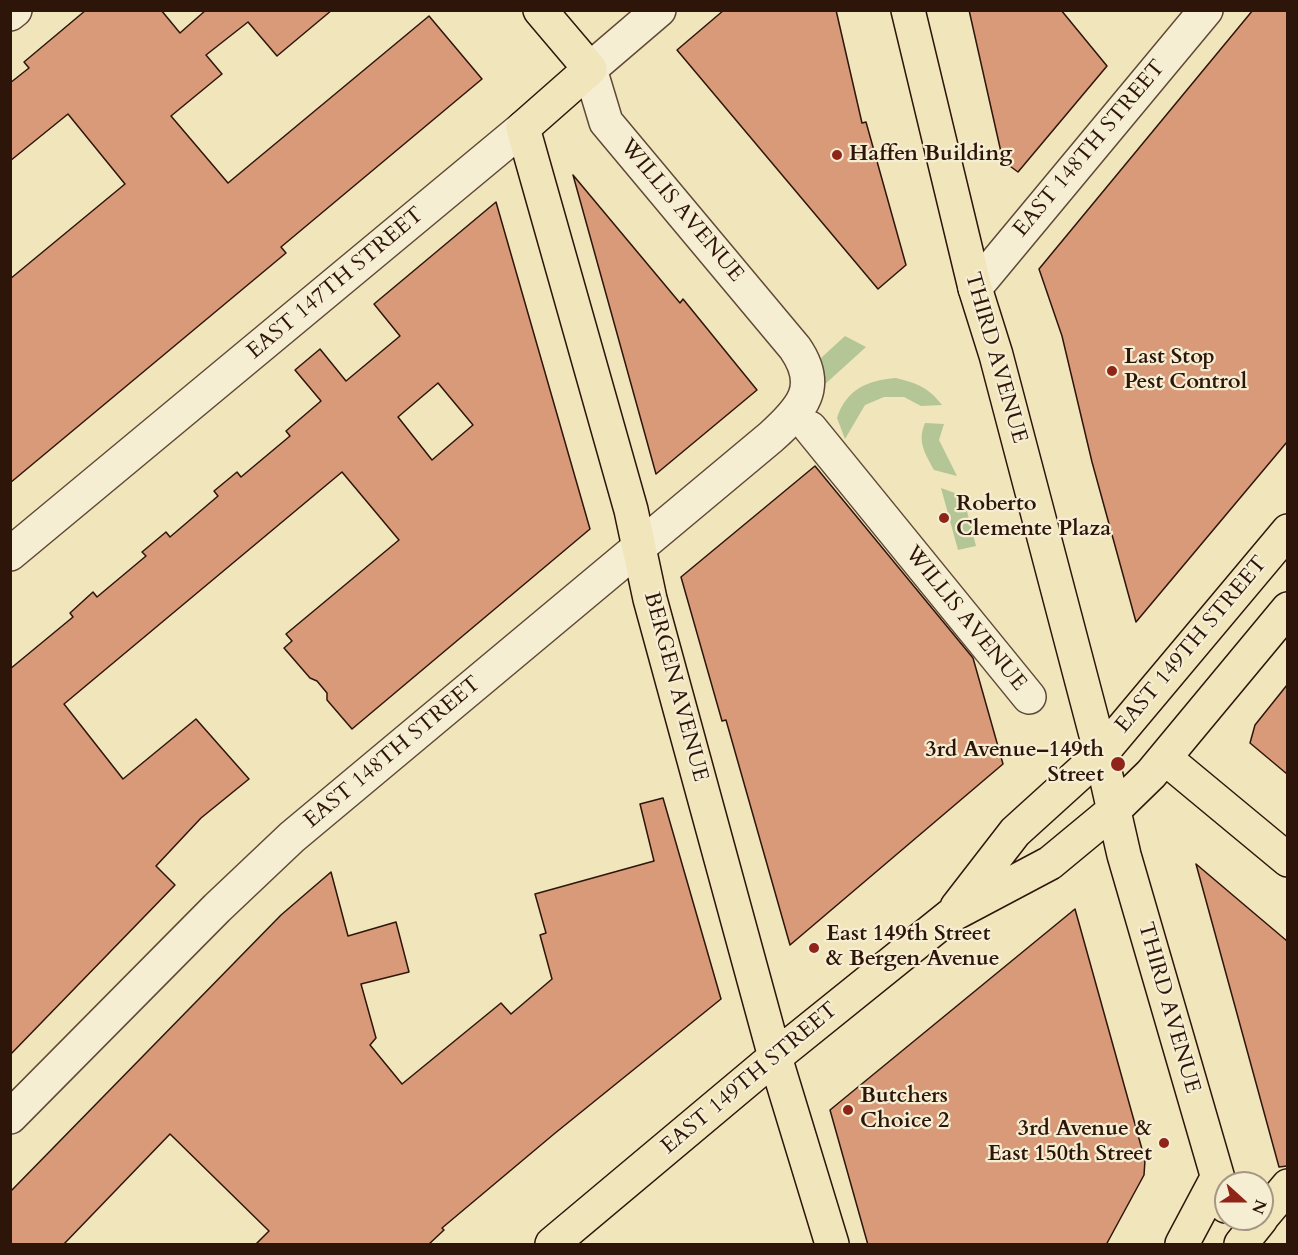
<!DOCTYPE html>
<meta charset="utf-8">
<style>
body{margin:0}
#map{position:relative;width:1298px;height:1255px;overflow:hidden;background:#f1e5bc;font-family:Cardo,serif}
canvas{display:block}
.frame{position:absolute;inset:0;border:12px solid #2e150a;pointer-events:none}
.north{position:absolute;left:1214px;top:1171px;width:60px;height:60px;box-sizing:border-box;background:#f6eed3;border:2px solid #a69783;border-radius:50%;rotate:111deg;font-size:16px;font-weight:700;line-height:24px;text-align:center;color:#2e150a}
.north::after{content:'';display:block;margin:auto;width:21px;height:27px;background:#8f2418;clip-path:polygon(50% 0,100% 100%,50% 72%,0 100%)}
</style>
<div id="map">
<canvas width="1298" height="1255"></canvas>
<div class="frame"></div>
<div class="north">N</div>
</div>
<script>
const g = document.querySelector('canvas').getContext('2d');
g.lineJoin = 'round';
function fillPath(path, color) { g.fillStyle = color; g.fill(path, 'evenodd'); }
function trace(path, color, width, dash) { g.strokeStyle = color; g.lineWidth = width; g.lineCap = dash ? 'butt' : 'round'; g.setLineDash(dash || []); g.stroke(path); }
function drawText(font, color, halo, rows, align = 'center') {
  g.font = font + ' Cardo,serif'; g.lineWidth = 4.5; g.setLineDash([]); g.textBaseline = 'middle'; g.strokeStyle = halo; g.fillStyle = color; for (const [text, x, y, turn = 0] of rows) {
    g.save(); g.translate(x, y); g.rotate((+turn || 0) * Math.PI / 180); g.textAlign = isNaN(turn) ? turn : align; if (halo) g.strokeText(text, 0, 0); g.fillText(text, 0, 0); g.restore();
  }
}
const green = new Path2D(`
 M845 336 866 347 823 386 821 358Z
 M896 378C917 383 929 388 942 405L921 406 904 397H884L865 405 845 439 837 418C846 390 867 380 896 378Z
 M925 423 944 424 939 440 957 476 934 470C925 453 917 442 925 423Z
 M941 488 963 496 976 546 958 550Z`);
const building = new Path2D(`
 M86 10H161L180 33 206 10H332L277 56 248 22 206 55 222 74 171 116 228 183 429 16 482 79 281 247 286 253 10 483V279L125 184 68 114 10 161V83L29 68 24 62Z
 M724 10H836L862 123 866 122 906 265 878 289 677 50Z
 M969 10H1061L1107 66 1018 172 1003 161Z
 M1253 10H1287V442L1136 622 1092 462 1062 336 1039 269Z
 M573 175 680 303 683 299 757 390 656 474Z
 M496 202 590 529 352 729 327 700V693L317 681 310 678 284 648 292 641 286 634 399 540 342 472 64 704 123 779 196 719 249 779 201 818 156 866 175 885 10 1055V669L73 617 70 613 93 592 97 597 146 556 142 552 166 532 170 537 218 496 214 491 237 472 241 477 290 436 286 431 321 401 295 370 320 349 346 381 400 336 374 304ZM438 383 473 425 432 460 398 417Z
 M815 466 973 658 1003 764 790 945 726 720 722 721 681 577Z
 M1287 685V774L1250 743 1255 725Z
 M663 798 721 999 554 1134 442 1228 444 1230 428 1245H255L269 1231 170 1134 63 1245H10V1192L281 915 331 872 348 936 396 922 409 972 361 984 376 1038 370 1045 402 1084 501 1003 511 1014 552 979 540 935 546 933 535 894 654 861 640 804Z
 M1196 864 1287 941V1166L1279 1167Z
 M1075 909 1145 1160 1144 1175 1106 1245H868L830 1110Z`);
const minor = new Path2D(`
 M10 14 15 10
 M975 288 1206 10
 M810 428 1029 697
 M10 554 523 128
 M10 1117 217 908 292 837 771 437C802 409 822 387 795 348L606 122 590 69 659 10`);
const major = new Path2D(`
 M540 10 590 69 523 128 631 510 650 599 775 1057 832 1244
 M908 10 975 288 996 355 1101 754 1124 855 1226 1206
 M1165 758 1288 860
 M957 907 1015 832 1101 754 1288 531
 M1262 1217 1288 1186
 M552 1244 775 1057 950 916 1050 863 1114 810 1151 774 1288 609
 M1182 1244 1216 1180
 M1241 1244 1261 1219`);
const markers = [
 [837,155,6,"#8f2418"],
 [1112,371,6,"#8f2418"],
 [944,518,6,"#8f2418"],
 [1118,764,8,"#8f2418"],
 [814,948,6,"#8f2418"],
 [848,1110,6,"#8f2418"],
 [1164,1143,6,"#8f2418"]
];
const streetNames = [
 ["EAST 148TH STREET",1090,149,-50],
 ["WILLIS AVENUE",681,211,50],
 ["EAST 147TH STREET",336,284,-40],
 ["THIRD AVENUE",995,358,74],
 ["WILLIS AVENUE",965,619,51],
 ["EAST 149TH STREET",1192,645,-50],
 ["BERGEN AVENUE",675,687,75],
 ["EAST 148TH STREET",393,753,-40],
 ["THIRD AVENUE",1168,1008,74],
 ["EAST 149TH STREET",750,1079,-40]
];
const poiNames = [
 ["Haffen Building",849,155],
 ["Last Stop",1124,358],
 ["Pest Control",1124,383],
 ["Roberto",956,505],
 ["Clemente Plaza",956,530],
 ["3rd Avenue–149th",1104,751,"right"],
 ["Street",1104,776,"right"],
 ["East 149th Street",826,935],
 ["& Bergen Avenue",826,960],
 ["Butchers",860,1097],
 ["Choice 2",860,1122],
 ["3rd Avenue &",1152,1130,"right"],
 ["East 150th Street",1152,1155,"right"]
];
fillPath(green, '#b4c696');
fillPath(building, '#d89a79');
trace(building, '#2e150a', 1.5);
trace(minor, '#5f4936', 36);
trace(major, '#2e150a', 36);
trace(minor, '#f6eed3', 33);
trace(major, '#f1e5bc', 33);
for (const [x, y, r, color] of markers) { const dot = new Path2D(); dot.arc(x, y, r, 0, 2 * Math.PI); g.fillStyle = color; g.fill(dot); trace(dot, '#f6eed3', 2); }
drawText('22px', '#2e150a', '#f6eed3', streetNames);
drawText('bold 22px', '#2e150a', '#f6eed3', poiNames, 'left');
</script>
